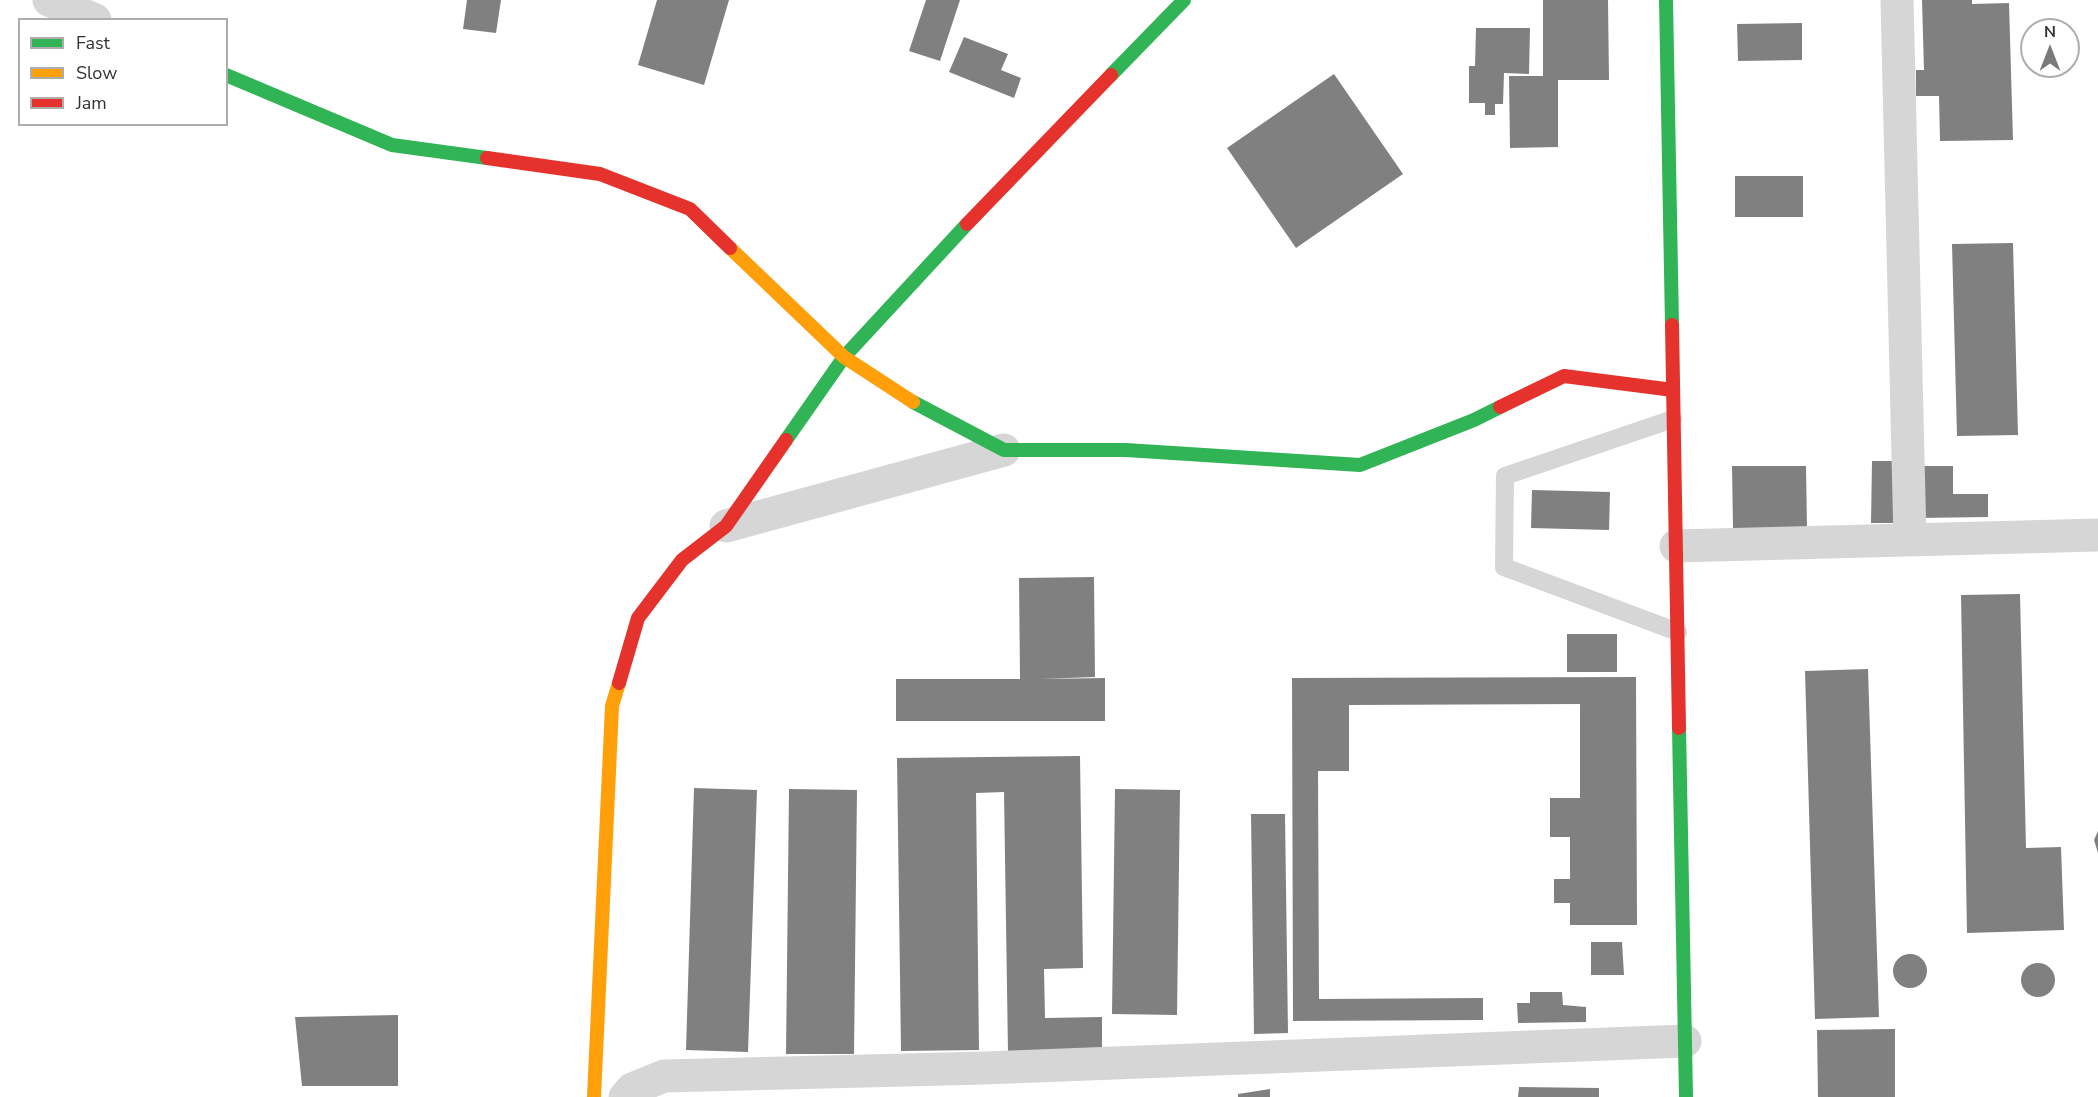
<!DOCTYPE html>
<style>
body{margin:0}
#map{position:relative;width:2098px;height:1097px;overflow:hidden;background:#fff;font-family:"Nunito Sans",sans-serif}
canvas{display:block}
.legend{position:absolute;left:18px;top:18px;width:210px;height:108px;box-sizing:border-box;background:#fff;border:2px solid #adadad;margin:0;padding:8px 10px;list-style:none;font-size:18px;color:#323232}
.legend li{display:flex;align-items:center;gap:12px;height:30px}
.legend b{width:30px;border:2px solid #adadad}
.north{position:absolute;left:2020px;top:18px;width:60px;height:60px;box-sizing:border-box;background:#fff;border:2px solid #adadad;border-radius:50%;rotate:0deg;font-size:16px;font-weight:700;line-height:24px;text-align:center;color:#323232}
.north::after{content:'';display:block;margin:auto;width:21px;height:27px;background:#7a7a7a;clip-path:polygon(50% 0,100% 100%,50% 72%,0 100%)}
</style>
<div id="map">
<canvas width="2098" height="1097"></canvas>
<ul class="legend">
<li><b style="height:8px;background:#30b455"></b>Fast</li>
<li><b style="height:8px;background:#ff9f0a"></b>Slow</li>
<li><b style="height:8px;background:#e5322d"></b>Jam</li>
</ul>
<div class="north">N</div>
</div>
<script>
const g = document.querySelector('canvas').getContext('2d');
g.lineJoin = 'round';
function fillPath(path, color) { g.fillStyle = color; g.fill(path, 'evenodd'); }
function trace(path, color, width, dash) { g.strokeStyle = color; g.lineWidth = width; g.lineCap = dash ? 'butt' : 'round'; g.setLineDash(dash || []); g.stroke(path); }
const building = new Path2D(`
 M467 0H501L496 33 463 29Z
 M657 0H729L704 85 638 65Z
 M926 0H960L940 61 909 51Z
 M1543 0H1608L1609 80H1558V147L1510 148 1509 76H1543Z
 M1922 0H1972V4L2009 3 2013 140 1940 141 1939 96H1916V70H1924Z
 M1802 23V60L1738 61 1737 24Z
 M1476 28H1530L1529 74 1504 73 1503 104H1495V115H1485V103H1469V66H1475Z
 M964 37 1008 54 1001 70 1021 78 1014 98 949 72Z
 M1334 74 1403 174 1296 248 1227 148Z
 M1735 176H1803V217H1735Z
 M2013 243 2018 435 1957 436 1952 244Z
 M1872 461H1899L1898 523H1871Z
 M1732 466H1806L1807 528 1733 529Z
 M1917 466H1953V494H1988V517L1917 518Z
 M1532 490 1610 492 1609 530 1531 528Z
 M1094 577 1095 677 1040 679 1105 678V721H896V679H1020L1019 578Z
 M2020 594 2026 848 2061 847 2064 930 1967 933 1961 595Z
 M1567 634H1617V672H1567Z
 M1868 669 1879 1017 1815 1019 1805 671Z
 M1636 677 1637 925H1570V903H1554V879H1570V837H1550V798H1580V704L1349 705V771H1318L1319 999 1483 998V1020L1293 1021 1292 678Z
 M1080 756 1083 968 1044 969 1045 1018 1102 1017V1052L1008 1053 1004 792 976 793 979 1050 901 1051 897 758Z
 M694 788 757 790 748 1052 686 1050Z
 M789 789 857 790 854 1054H786Z
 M1115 789 1180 790 1177 1015 1112 1014Z
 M1251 814H1285L1288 1033 1254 1034Z
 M2098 831V853L2094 840Z
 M1591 942H1622L1624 975H1591Z
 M1893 971a17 17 0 1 1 34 0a17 17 0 1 1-34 0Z
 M2021 980a17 17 0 1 1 34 0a17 17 0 1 1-34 0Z
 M1530 992H1562L1563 1005 1586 1007V1022L1518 1023 1517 1003H1530Z
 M398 1015V1086H302L295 1017Z
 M1895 1029V1097H1818L1817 1030Z
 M1519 1087 1599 1088V1097H1518Z
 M1270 1089V1097H1238V1094Z`);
const lane = new Path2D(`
 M1673 419 1505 476 1504 567 1678 632`);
const street = new Path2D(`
 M49 0 95 20
 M1897 0 1910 540
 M726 526 1004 450
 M1676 546 2098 535
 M625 1097 632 1089 664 1076 985 1068 1685 1041`);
const fast = new Path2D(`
 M1666 0 1672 325
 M226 75 392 145 487 158
 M1111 75 1184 0
 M913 402 1004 450H1126L1360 465 1474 420 1500 407
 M786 440 844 357 967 224
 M1679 728 1686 1097`);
const slow = new Path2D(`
 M730 248 844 357 913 402
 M594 1097 612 706 619 683`);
const jam = new Path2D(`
 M487 158 600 174 690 209 730 248
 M967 224 1111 75
 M1672 325 1679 728
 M1500 407 1564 376 1673 390
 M619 683 638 618 682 560 726 526 786 440`);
fillPath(building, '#808080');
trace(lane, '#d6d6d6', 18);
trace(street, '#d6d6d6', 33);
trace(fast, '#30b455', 14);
trace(slow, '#ff9f0a', 14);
trace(jam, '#e5322d', 14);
</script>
